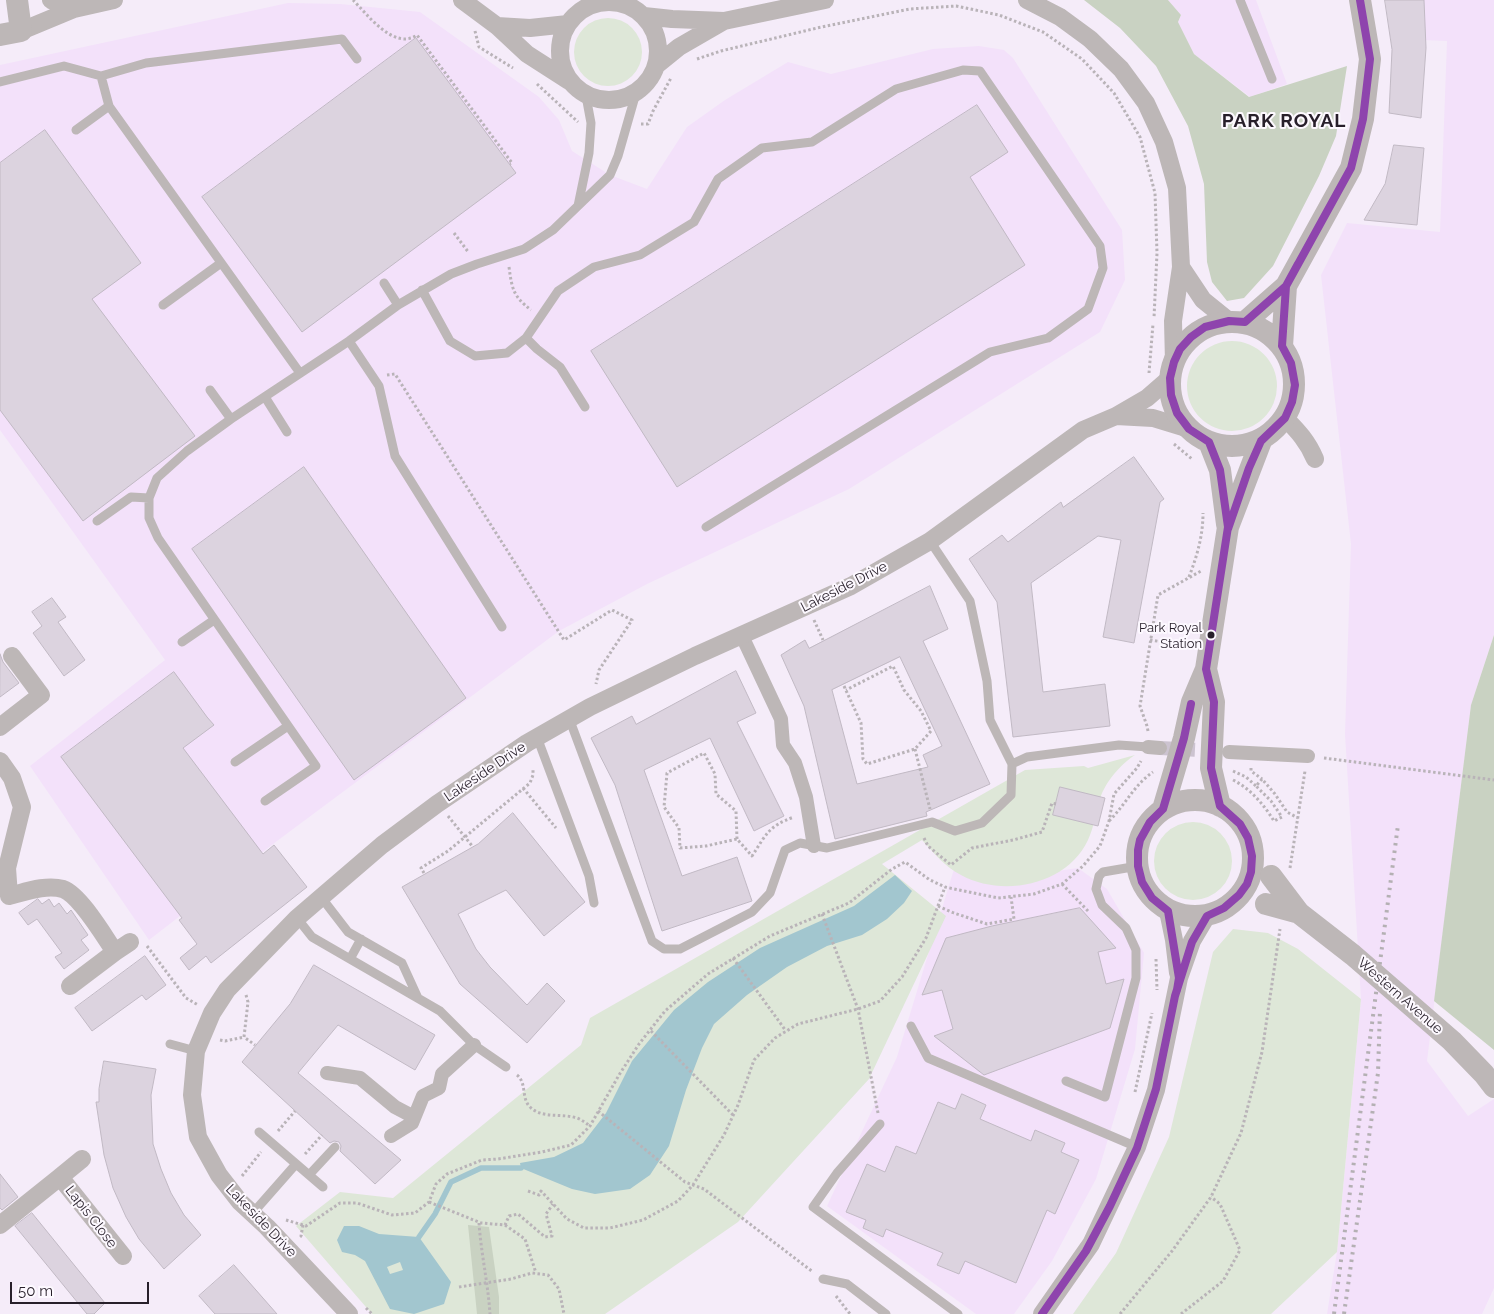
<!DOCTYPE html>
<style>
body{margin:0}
#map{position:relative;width:1494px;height:1314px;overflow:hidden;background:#f5ecf9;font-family:Raleway,sans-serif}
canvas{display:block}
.scale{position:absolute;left:10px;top:1282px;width:139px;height:22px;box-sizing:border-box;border:2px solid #271f2a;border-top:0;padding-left:6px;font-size:15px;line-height:18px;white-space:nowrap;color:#271f2a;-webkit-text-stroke:4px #fdf9ff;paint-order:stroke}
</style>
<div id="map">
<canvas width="1494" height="1314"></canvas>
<div class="scale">50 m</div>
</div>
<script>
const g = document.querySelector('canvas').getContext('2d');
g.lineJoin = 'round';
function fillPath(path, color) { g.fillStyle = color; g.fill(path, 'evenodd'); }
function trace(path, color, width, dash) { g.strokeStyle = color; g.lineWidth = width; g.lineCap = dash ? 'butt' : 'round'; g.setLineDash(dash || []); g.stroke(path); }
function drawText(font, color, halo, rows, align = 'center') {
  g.font = font + ' Raleway,sans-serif'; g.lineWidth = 4; g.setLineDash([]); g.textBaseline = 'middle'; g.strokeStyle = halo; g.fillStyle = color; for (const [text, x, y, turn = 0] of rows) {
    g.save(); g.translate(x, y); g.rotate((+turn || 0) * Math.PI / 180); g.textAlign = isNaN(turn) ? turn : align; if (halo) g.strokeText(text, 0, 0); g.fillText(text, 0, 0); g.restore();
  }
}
const built = new Path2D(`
 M1168 0H1256L1287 84 1250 97 1194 54 1178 22 1181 15Z
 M1394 0H1494V635L1471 705 1427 1061 1468 1116 1494 1099V1288L1482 1314H1327L1337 1252 1361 999 1345 734 1351 544 1321 275 1347 223 1440 232 1447 41 1399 39Z
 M288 3 340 4 420 12 539 97 559 120 572 151 610 175 647 189 687 127 725 100 788 62 831 74 933 49 979 46 1004 50 1013 58 1122 230 1125 280 1100 332 849 489 647 584 559 631 277 841 149 940 30 766 165 660 0 430V65Z
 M1078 868 1107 889 1144 953 1135 1049 1096 1179 1052 1261 1014 1314H976L827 1206 897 1057 954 869 996 880Z`);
const green = new Path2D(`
 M574 52a34 34 0 1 1 68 0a34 34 0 1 1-68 0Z
 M1187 386a45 45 0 1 1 90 0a45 45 0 1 1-90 0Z
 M1135 755C1121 764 1105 782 1100 799 1096 812 1094 827 1088 840 1067 885 1003 898 961 875 945 867 934 853 922 840L882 864 946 916 869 1079 738 1222 605 1314H372L296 1226 340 1192 393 1198 581 1045 590 1018 1025 770 1084 766 1088 768Z
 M1154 861a39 39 0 1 1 78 0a39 39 0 1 1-78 0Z
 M1233 929 1268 933 1298 949 1361 999 1337 1252 1271 1314H1073L1116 1253 1169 1137 1213 952Z`);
const forest = new Path2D(`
 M1084 0H1168L1181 15 1178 22 1194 54 1249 97 1347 66 1336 136 1319 176 1273 266 1244 298 1227 301 1212 282 1207 262 1204 184 1188 126 1156 66 1120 28Z
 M1494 635V1050L1434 1001 1471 705Z
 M468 1225 489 1227 499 1297V1314H477Z`);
const water = new Path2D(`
 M895 875 912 891 904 903 887 919 862 935 827 946 787 967 747 995 714 1024 702 1048 686 1090 669 1146 650 1175 630 1189 595 1194 572 1189 521 1168 520 1163 554 1157 583 1143 606 1113 632 1061 674 1010 708 982 760 948 854 906Z
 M344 1226H359L379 1234 419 1237 451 1282 444 1304 414 1314 390 1309 365 1261 355 1255 342 1252 337 1240ZM400 1262 403 1270 390 1274 387 1267Z`);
const stream = new Path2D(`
 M419 1237 435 1214 451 1182 481 1168H521`);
const building = new Path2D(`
 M1385 0H1424L1426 48 1421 118 1389 113 1392 50Z
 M416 38 516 173 302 332 202 197Z
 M977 105 1008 152 970 177 1025 265 677 487 591 351Z
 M45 130 141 263 92 299 195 436 83 521 0 410V163Z
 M1394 145 1424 148 1417 225 1364 220 1385 184Z
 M1134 457 1164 499 1160 502 1134 643 1103 637 1121 540 1098 536 1031 583 1043 692 1105 684 1110 726 1013 737 997 602 969 559 1002 535 1008 542 1061 502 1063 507Z
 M304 467 466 698 354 780 192 549Z
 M930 586 948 629 923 641 990 784 926 812 927 816 835 839 804 706 781 655 805 640 809 648ZM900 657 942 746 923 755 928 767 857 784 832 690Z
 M52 598 66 617 58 622 85 660 64 676 33 633 42 626 32 612Z
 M0 654 3 662 19 683 0 697Z
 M736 671 756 713 737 722 784 816 754 831 710 738 644 770 682 876 737 857 752 901 662 931 615 785 591 738 632 716 636 724Z
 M174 672 207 717 214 725 183 748 263 854 274 845 307 887 211 963 206 956 189 970 180 958 197 944 179 920 182 918 61 757Z
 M1060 787 1105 798 1098 826 1053 815Z
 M513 813 585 902 544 936 506 890 458 914 476 949 490 967 527 1005 547 983 565 1001 527 1043 460 984 402 887 478 844Z
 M38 899 42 904 49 899 54 907 59 903 67 914 71 910 88 935 81 940 89 950 64 969 55 957 62 953 37 919 28 925 19 913Z
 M1080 908 1116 948 1098 952 1106 984 1124 979 1110 1028 984 1075 934 1036 953 1029 942 990 922 995 946 938 992 926Z
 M145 956 166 985 146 1000 142 995 92 1031 75 1008Z
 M314 965 435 1035 415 1070 338 1025 298 1073 401 1160 375 1184 340 1151 341 1146 339 1142 334 1141 330 1143 242 1062 290 1004Z
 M104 1061 156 1069 151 1095 153 1144 161 1169 171 1193 184 1215 201 1235 164 1269 139 1239 126 1217 113 1188 104 1155 96 1102H99V1089Z
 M962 1094 986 1105 980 1119 1031 1141 1035 1130 1065 1143 1061 1152 1079 1160 1055 1214 1047 1210 1016 1283 965 1261 959 1274 937 1265 943 1253 886 1229 883 1237 863 1228 866 1220 846 1212 867 1164 885 1172 896 1146 916 1154 938 1102 955 1109Z
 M0 1174 18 1197 2 1210 0 1208Z
 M32 1213 105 1303 94 1314H87L15 1226Z
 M234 1265 277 1314H215L199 1296Z`);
const pedestrianTunnel = new Path2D(`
 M1160 748 1219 751`);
const path = new Path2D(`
 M353 0C367 14 394 51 417 35L512 163 510 164
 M475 31 479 47 513 68
 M697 59 721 51 817 28 910 9 956 6 999 15 1043 32 1082 59 1114 93 1140 137 1155 193 1157 253 1154 318
 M537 84 578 122
 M641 124H648L653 111 671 78
 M454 233 469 253
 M509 267C512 289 513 296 531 310
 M1149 373 1153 324
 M387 375 395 374 564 640 612 610 632 620 599 670 596 684
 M1174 444 1192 459
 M1189 577C1197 556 1203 536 1203 513
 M814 620 823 640
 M1150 640 1176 644
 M844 686 861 723 863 759 867 764 915 749 931 731 921 711 904 690 893 666 846 690
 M1148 731 1147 726 1140 706 1158 595 1201 571
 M915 749 930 809
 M1324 758 1494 780
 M1251 768V771L1262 779
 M1233 771 1246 777 1256 786
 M1233 780C1251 789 1264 805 1274 821L1282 817 1271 801 1256 786 1262 779 1275 794 1287 812 1298 818
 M523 788 556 828
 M448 816 473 847
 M1109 821C1126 804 1134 785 1153 772
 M924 838 928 846 951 865 972 848 1013 840 1042 832 1052 803 1056 804
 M737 839 736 811 716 794 715 774 704 753 667 773 664 807 679 828 680 848 706 846 737 839 752 856C766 835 768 826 794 817
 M1290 868 1305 771
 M424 873 421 868 448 851 530 783 533 775V768
 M1062 884 1089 912
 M938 906 954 913 987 924 1014 919 1011 897
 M822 914 858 1009 878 1113
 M147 946 186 998 198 1005
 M733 958 786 1031
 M1156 959 1157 990
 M246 995 248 1002 244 1037 255 1045
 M651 1031 733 1115
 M220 1040 225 1041 244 1037
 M517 1075C527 1083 521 1098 530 1107 542 1119 562 1113 577 1118 582 1120 586 1123 590 1126
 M1135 1092 1152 1013
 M598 1111 685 1182 704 1189 813 1272
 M278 1131 295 1111
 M305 1154 322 1135
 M242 1176 261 1152
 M528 1191 539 1195 541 1191 567 1219 584 1228H610L643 1220 678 1201 693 1185 724 1135 738 1105 754 1060 775 1038 798 1024 858 1009 880 1001 902 977 926 938 945 887
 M429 1202 481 1223 505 1225 509 1216 518 1214 545 1237 552 1236 546 1214 553 1204
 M286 1220 306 1226 340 1203H357L392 1215 415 1213 429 1202 436 1184 447 1174 482 1160 498 1159 542 1152 571 1145 590 1126 619 1075 639 1044 665 1011 708 974 770 936 849 903 892 869 905 862 930 880 945 887 998 898 1034 894 1062 884 1083 866 1100 846 1109 821 1114 794 1137 768 1141 761
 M479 1223C481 1253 488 1283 490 1314
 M303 1225 301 1236 304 1238
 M505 1225 525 1239 536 1273
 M459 1287 511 1279 532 1273 548 1275 559 1289 564 1314
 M836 1296 850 1314
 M366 1308 372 1314
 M1120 1314 1172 1251 1211 1197 1241 1133 1262 1052 1280 929
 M1181 1314 1223 1281 1240 1250 1220 1204 1211 1197`);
const service = new Path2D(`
 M1240 0 1272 79
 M101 76 146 63 342 39 357 59
 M0 82 64 66 101 76 109 106 300 373
 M76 130 109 106
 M578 206 589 153 591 123 586 96
 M384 283 398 305
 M422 290 450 341 475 356 507 353 526 338 558 291 594 267 640 255 694 222 718 179 762 148 812 142 896 89 963 70 980 71 1100 246 1103 268 1088 309 1048 338 990 352 706 527
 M163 305 221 263
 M526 338 537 349 560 367 585 407
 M349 341 379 386 395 456 502 627
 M210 390 231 419
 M265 397 287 432
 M97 521 131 497 149 498
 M930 541 970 601 987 681 990 720 1012 764
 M182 642 214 620
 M569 718 652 941 664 949H680L752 912 770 893 785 850 800 843 827 848 932 822 955 831 982 823 1011 795 1012 764 1027 757 1119 745 1148 747
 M537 737 589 876 594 903
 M235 762 288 726
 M265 801 316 766 158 538 149 518V498L157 478 187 451 231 419 349 341 398 305 451 274 477 264 524 249 553 230 610 175 618 156 636 93
 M321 897 348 932 402 963 418 998
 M297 918 312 937 440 1011 474 1045 506 1067
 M350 959 361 939
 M911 1026 928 1058 1137 1147
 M170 1044 196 1051
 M1066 1081 1105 1097 1136 978V950L1126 928 1102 905 1096 889 1099 876 1103 872 1138 866
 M880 1124 837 1173 813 1207 958 1314
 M259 1132 323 1187
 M309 1175 335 1147
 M252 1214 296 1164
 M823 1279 847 1284 886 1314`);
const pedestrian = new Path2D(`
 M742 636 781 719 783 745 795 763 806 797 814 846
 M1148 747 1160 748
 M1229 752 1308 756
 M327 1073 360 1078 395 1107 414 1117
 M391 1136 412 1123 423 1096 439 1088 442 1074 474 1045`);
const minor = new Path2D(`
 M51 0 74 9
 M462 0 497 26 527 54 569 81
 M1027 0 1060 17 1090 39 1121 69 1146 103 1164 142 1177 188 1181 267 1173 321 1174 362
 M560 51a49 49 0 1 1 98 0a49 49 0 1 1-98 0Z
 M644 16 672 19 724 21 825 0
 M497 26 530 28 568 24
 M21 31 74 9 114 0
 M658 64 679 47 724 21
 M1181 267 1203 300 1229 321
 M1116 416 1153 418 1189 429
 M1285 418C1298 431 1308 442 1315 459
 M0 727 41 695 12 656
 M0 761 12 778 22 807 7 868 9 896C25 892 46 884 63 889 80 895 104 936 115 952L70 986
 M1168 911 1174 940 1178 973
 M115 952 130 942
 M60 1177 82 1159
 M0 1225 60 1177 123 1256
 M349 1314 267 1227 240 1202 219 1175 198 1137 192 1095 196 1051 212 1013 227 990 297 918 382 845 437 804 527 743 590 707 695 656 851 586 930 541 1083 430 1116 416 1147 398 1170 378
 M1042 1314 1091 1244 1137 1147 1156 1090 1179 978 1192 941 1208 914`);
const tertiary = new Path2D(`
 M0 35 21 31 17 0
 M1170 384a62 62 0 1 1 124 0a62 62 0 1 1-124 0Z
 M1245 322 1286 286 1351 168 1363 119 1370 59 1360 0
 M1282 346 1286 286
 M1209 442 1220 470 1227 524
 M1206 669 1214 702 1211 768 1220 806
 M1137 858a58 58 0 1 1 116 0a58 58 0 1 1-116 0Z
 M1163 809 1184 738 1192 702 1206 669 1228 527 1261 441`);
const rail = new Path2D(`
 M1334 1314 1398 825
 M1344 1314 1378 1073 1380 1009`);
const tertiaryBridge = new Path2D(`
 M1271 876 1299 913 1353 955 1452 1041 1484 1074 1494 1087
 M1266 904 1299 913`);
const bus1 = new Path2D(`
 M1228 529 1249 468 1261 441 1285 418 1292 402 1295 385 1291 363 1282 346 1286 286 1298 264
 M1177 990 1179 978 1168 911 1152 898 1142 882 1138 866V850L1140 840 1150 822 1163 809 1184 738 1191 704
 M1042 1314 1086 1251 1110 1206 1137 1148 1156 1089 1175 996 1192 942 1207 916 1224 908 1239 895 1247 884 1251 872 1252 856 1248 838 1240 824 1220 806 1211 768 1214 702 1206 669 1228 527 1220 470 1209 442 1189 429 1177 413 1171 395 1170 378 1174 362 1180 349 1191 337 1205 327 1229 321 1245 322 1286 286 1351 168 1363 119 1370 59 1360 0`);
const markers = [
 [1211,635,4.5,"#271f2a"]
];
const busNames = [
 ["Park Royal",1202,628],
 ["Station",1202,644]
];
const streetNames = [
 ["Lakeside Drive",844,587,-27],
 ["Lakeside Drive",485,772,-34],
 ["Western Avenue",1400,996,41],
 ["Lapis Close",91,1217,52],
 ["Lakeside Drive",261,1221,46]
];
const districtNames = [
 ["PARK ROYAL",1284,121]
];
fillPath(built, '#f3e1fa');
fillPath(green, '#dee7d8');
fillPath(forest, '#c9d2c2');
fillPath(water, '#a2c6cf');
trace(stream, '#a2c6cf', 5.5);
fillPath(building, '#dcd3df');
trace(building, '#c1b9c4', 1);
trace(pedestrianTunnel, '#ccc3d0', 14, [14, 7]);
trace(path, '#b9b3b8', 3, [2.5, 2.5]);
trace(service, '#bdb7b7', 9);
trace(pedestrian, '#bdb7b7', 14);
trace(minor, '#bdb7b7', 18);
trace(tertiary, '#bdb7b7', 22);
trace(rail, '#b4b0b3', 4, [2.5, 5]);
trace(tertiaryBridge, '#bdb7b7', 22);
trace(bus1, '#8e44ad', 8);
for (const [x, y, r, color] of markers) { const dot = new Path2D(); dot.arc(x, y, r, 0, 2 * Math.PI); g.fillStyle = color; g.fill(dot); trace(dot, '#fdf9ff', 2); }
drawText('13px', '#271f2a', '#fdf9ff', busNames, 'right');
drawText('14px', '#271f2a', '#fdf9ff', streetNames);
g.letterSpacing = '1px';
drawText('bold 19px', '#271f2a', '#fdf9ff', districtNames);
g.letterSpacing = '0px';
</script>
